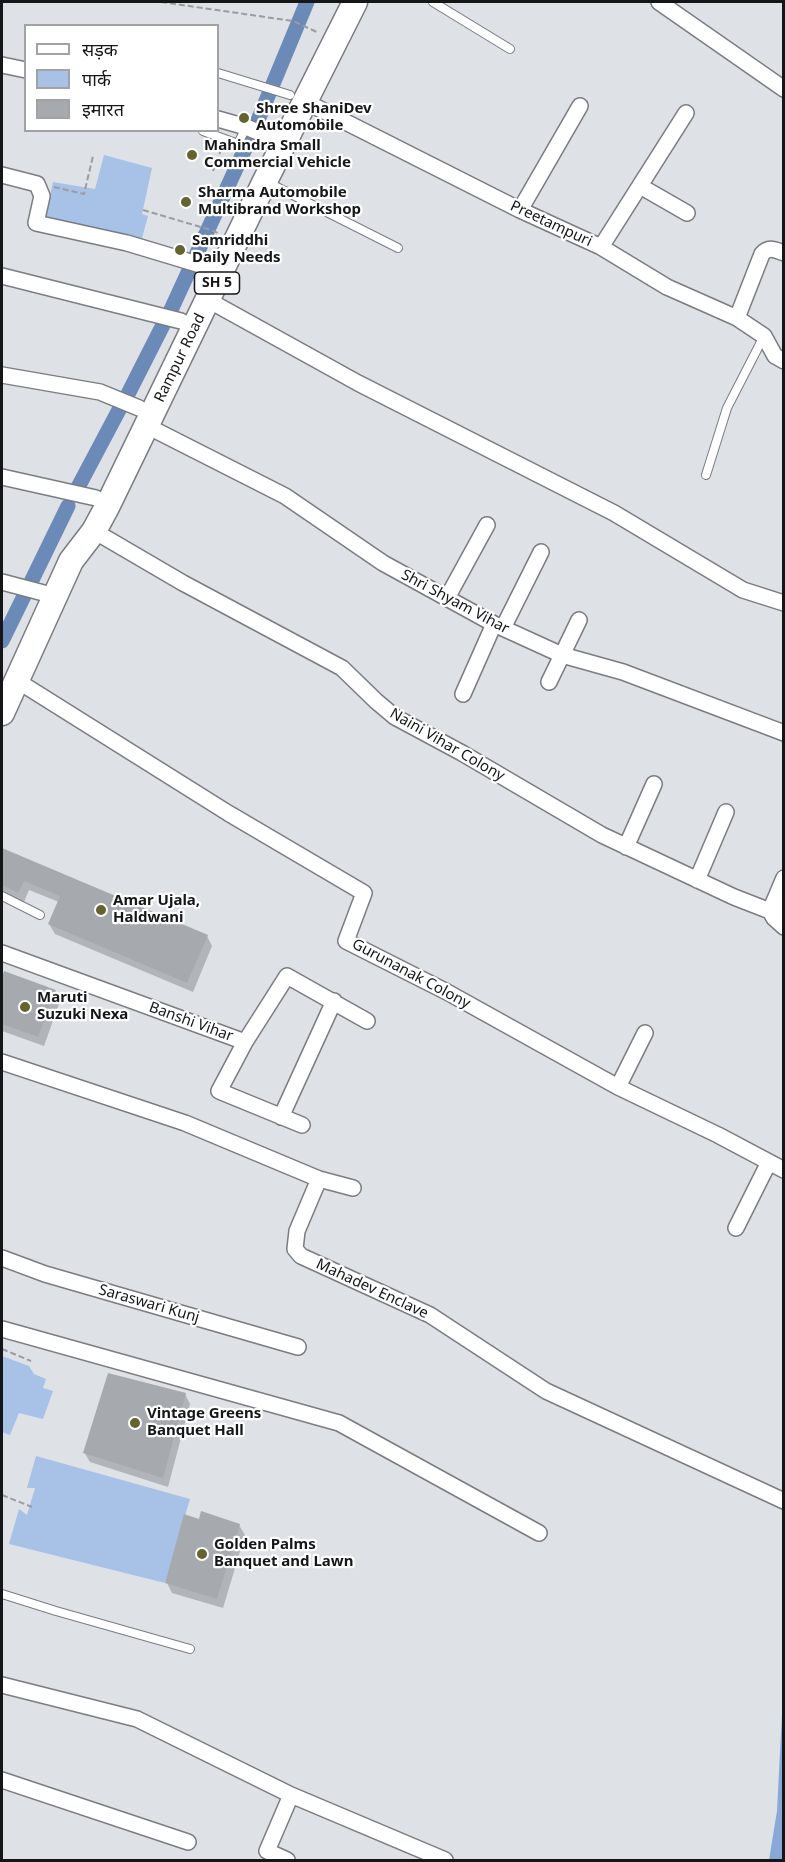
<!DOCTYPE html>
<meta charset="utf-8">
<style>
body{margin:0}
#map{position:relative;width:785px;height:1862px;overflow:hidden;background:#dee1e6;font-family:"Noto Sans","Noto Sans Devanagari",sans-serif}
canvas{display:block}
.frame{position:absolute;inset:0;border:3px solid #151618;pointer-events:none}
.legend{position:absolute;left:24px;top:24px;width:195px;height:108px;box-sizing:border-box;background:#fff;border:2px solid #a1a2a3;margin:0;padding:8px 10px;list-style:none;font-size:18px;color:#151618}
.legend li{display:flex;align-items:center;gap:12px;height:30px}
.legend b{width:30px;border:2px solid #a1a2a3}
</style>
<div id="map">
<canvas width="785" height="1862"></canvas>
<div class="frame"></div>
<ul class="legend">
<li><b style="height:8px;background:#fff"></b>सड़क</li>
<li><b style="height:16px;background:#a8c1e7"></b>पार्क</li>
<li><b style="height:16px;background:#a6a9ae"></b>इमारत</li>
</ul>
</div>
<script>
const g = document.querySelector('canvas').getContext('2d');
g.lineJoin = 'round';
function fillPath(path, color) { g.fillStyle = color; g.fill(path, 'evenodd'); }
function trace(path, color, width, dash) { g.strokeStyle = color; g.lineWidth = width; g.lineCap = dash ? 'butt' : 'round'; g.setLineDash(dash || []); g.stroke(path); }
function drawText(font, color, halo, rows, align = 'center') {
  g.font = font + ' "Noto Sans",sans-serif'; g.lineWidth = 4.5; g.setLineDash([]); g.textBaseline = 'middle'; g.strokeStyle = halo; g.fillStyle = color; for (const [text, x, y, turn = 0] of rows) {
    g.save(); g.translate(x, y); g.rotate((+turn || 0) * Math.PI / 180); g.textAlign = isNaN(turn) ? turn : align; if (halo) g.strokeText(text, 0, 0); g.fillText(text, 0, 0); g.restore();
  }
}
const green = new Path2D(`
 M104 155 152 168 142 214 148 216 141 242 44 221 53 182 95 189Z
 M2 1356 29 1366 34 1374 46 1379 43 1388 53 1391 43 1419 19 1413 10 1435 2 1432Z
 M36 1456 190 1499 165 1583 9 1544 19 1509 27 1515 35 1488H27Z`);
const forest = new Path2D(`
 M783 1695V1860H769L777 1811Z`);
const shadow = new Path2D(`
 M2 850 207 936 212 946 193 992 55 934 49 924 59 902 29 890 24 902 2 892Z
 M5 973 55 991 60 1001 44 1046 2 1031V983Z
 M185 1394 190 1404 168 1487 90 1462 84 1452Z
 M239 1525 245 1535 223 1608 172 1593 167 1583Z`);
const canal = new Path2D(`
 M170 312 256 125 307 2
 M128 394 165 321
 M76 491 120 408
 M31 582 68 506
 M2 641 25 594`);
const building = new Path2D(`
 M2 848 208 935 187 983 48 924 60 896 24 881 18 893 2 885Z
 M4 971 56 990 38 1037 2 1024V978Z
 M108 1373 186 1393 163 1478 83 1453Z
 M201 1511 240 1524 217 1599 165 1583 184 1514 199 1519Z`);
const path = new Path2D(`
 M161 2 293 21 319 33
 M213 171 221 150
 M54 187 84 194 93 156
 M143 210 211 230 220 234
 M2 1349 31 1361
 M2 1495 32 1507`);
const service = new Path2D(`
 M433 2 510 49
 M218 73 290 95
 M203 131 238 144 246 127
 M267 182 398 248
 M706 475 727 408 764 336
 M2 896 40 915
 M2 1594 56 1611 190 1649`);
const minor = new Path2D(`
 M659 2 784 89
 M2 65 26 70
 M306 102 520 210 601 247 667 287 737 318 764 336 775 356 784 361
 M218 119 246 127 270 137
 M2 175 37 184 42 196 36 223 127 243 207 267
 M640 186 687 213
 M520 210 580 106
 M601 247 686 113
 M2 276 181 321
 M208 300 358 383 614 513 743 590 784 603
 M737 318 762 254C769 246 775 250 784 253
 M2 375 100 392 139 408
 M147 426 285 496 383 563 494 624 562 655 623 672 784 733
 M2 477 96 498
 M94 531 183 583 342 668 376 701 395 717 462 753 602 835 734 897 770 911 774 909H784
 M2 582 55 596
 M447 598 487 525
 M503 628 541 552
 M16 680 228 813 364 893 346 941 447 992 618 1087 718 1135 784 1170
 M549 682 579 620
 M463 694 494 624
 M626 847 654 784
 M784 878 770 911 774 918 784 927
 M697 880 726 812
 M2 953 245 1042
 M2 1062 185 1123 319 1179 297 1231 295 1249 301 1256 430 1315 546 1391 784 1501
 M618 1087 645 1033
 M281 1117 334 1001
 M302 1125 219 1091 245 1042 287 976 367 1021
 M319 1179 353 1188
 M736 1228 769 1162
 M2 1258 45 1274 298 1347
 M2 1329 339 1423 539 1533
 M2 1685 137 1719 291 1795 445 1860
 M2 1780 188 1842
 M287 1860 267 1851 291 1795`);
const primary = new Path2D(`
 M2 713 71 561 94 531 107 507 265 181 355 2`);
const markers = [
 [244,118,6,"#646431"],
 [192,155,6,"#646431"],
 [186,202,6,"#646431"],
 [180,250,6,"#646431"],
 [101,910,6,"#646431"],
 [25,1007,6,"#646431"],
 [135,1423,6,"#646431"],
 [202,1554,6,"#646431"]
];
const shields = [
 [217,283,45]
];
const shieldNames = [
 ["SH 5",217,283]
];
const poiNames = [
 ["Shree ShaniDev",256,109],
 ["Automobile",256,126],
 ["Mahindra Small",204,146],
 ["Commercial Vehicle",204,163],
 ["Sharma Automobile",198,193],
 ["Multibrand Workshop",198,210],
 ["Samriddhi",192,241],
 ["Daily Needs",192,258],
 ["Amar Ujala,",113,901],
 ["Haldwani",113,918],
 ["Maruti",37,998],
 ["Suzuki Nexa",37,1015],
 ["Vintage Greens",147,1414],
 ["Banquet Hall",147,1431],
 ["Golden Palms",214,1545],
 ["Banquet and Lawn",214,1562]
];
const streetNames = [
 ["Preetampuri",551,224,25],
 ["Rampur Road",180,358,-64],
 ["Shri Shyam Vihar",455,602,28],
 ["Naini Vihar Colony",447,745,30],
 ["Gurunanak Colony",411,974,28],
 ["Banshi Vihar",191,1022,20],
 ["Mahadev Enclave",372,1289,25],
 ["Saraswari Kunj",149,1304,16]
];
fillPath(green, '#a8c1e7');
fillPath(forest, '#89a8d7');
fillPath(shadow, '#0003');
trace(canal, '#6c8ab8', 15);
fillPath(building, '#a6a9ae');
trace(service, '#797c80', 10);
trace(minor, '#797c80', 18);
trace(primary, '#797c80', 27);
trace(path, '#9a9ca0', 2, [6, 3]);
trace(service, '#fff', 8);
trace(minor, '#fff', 15);
trace(primary, '#fff', 24);
for (const [x, y, r, color] of markers) { const dot = new Path2D(); dot.arc(x, y, r, 0, 2 * Math.PI); g.fillStyle = color; g.fill(dot); trace(dot, '#fff', 2); }
for (const [x, y, w] of shields) { const box = new Path2D(); box.roundRect(x - w / 2, y - 11, w, 22, 4.5); g.fillStyle = '#fff'; g.fill(box); trace(box, '#151618', 1.5); }
drawText('bold 14px', '#151618', null, shieldNames);
drawText('bold 15px', '#151618', '#fff', poiNames, 'left');
drawText('15px', '#151618', '#fff', streetNames);
</script>
